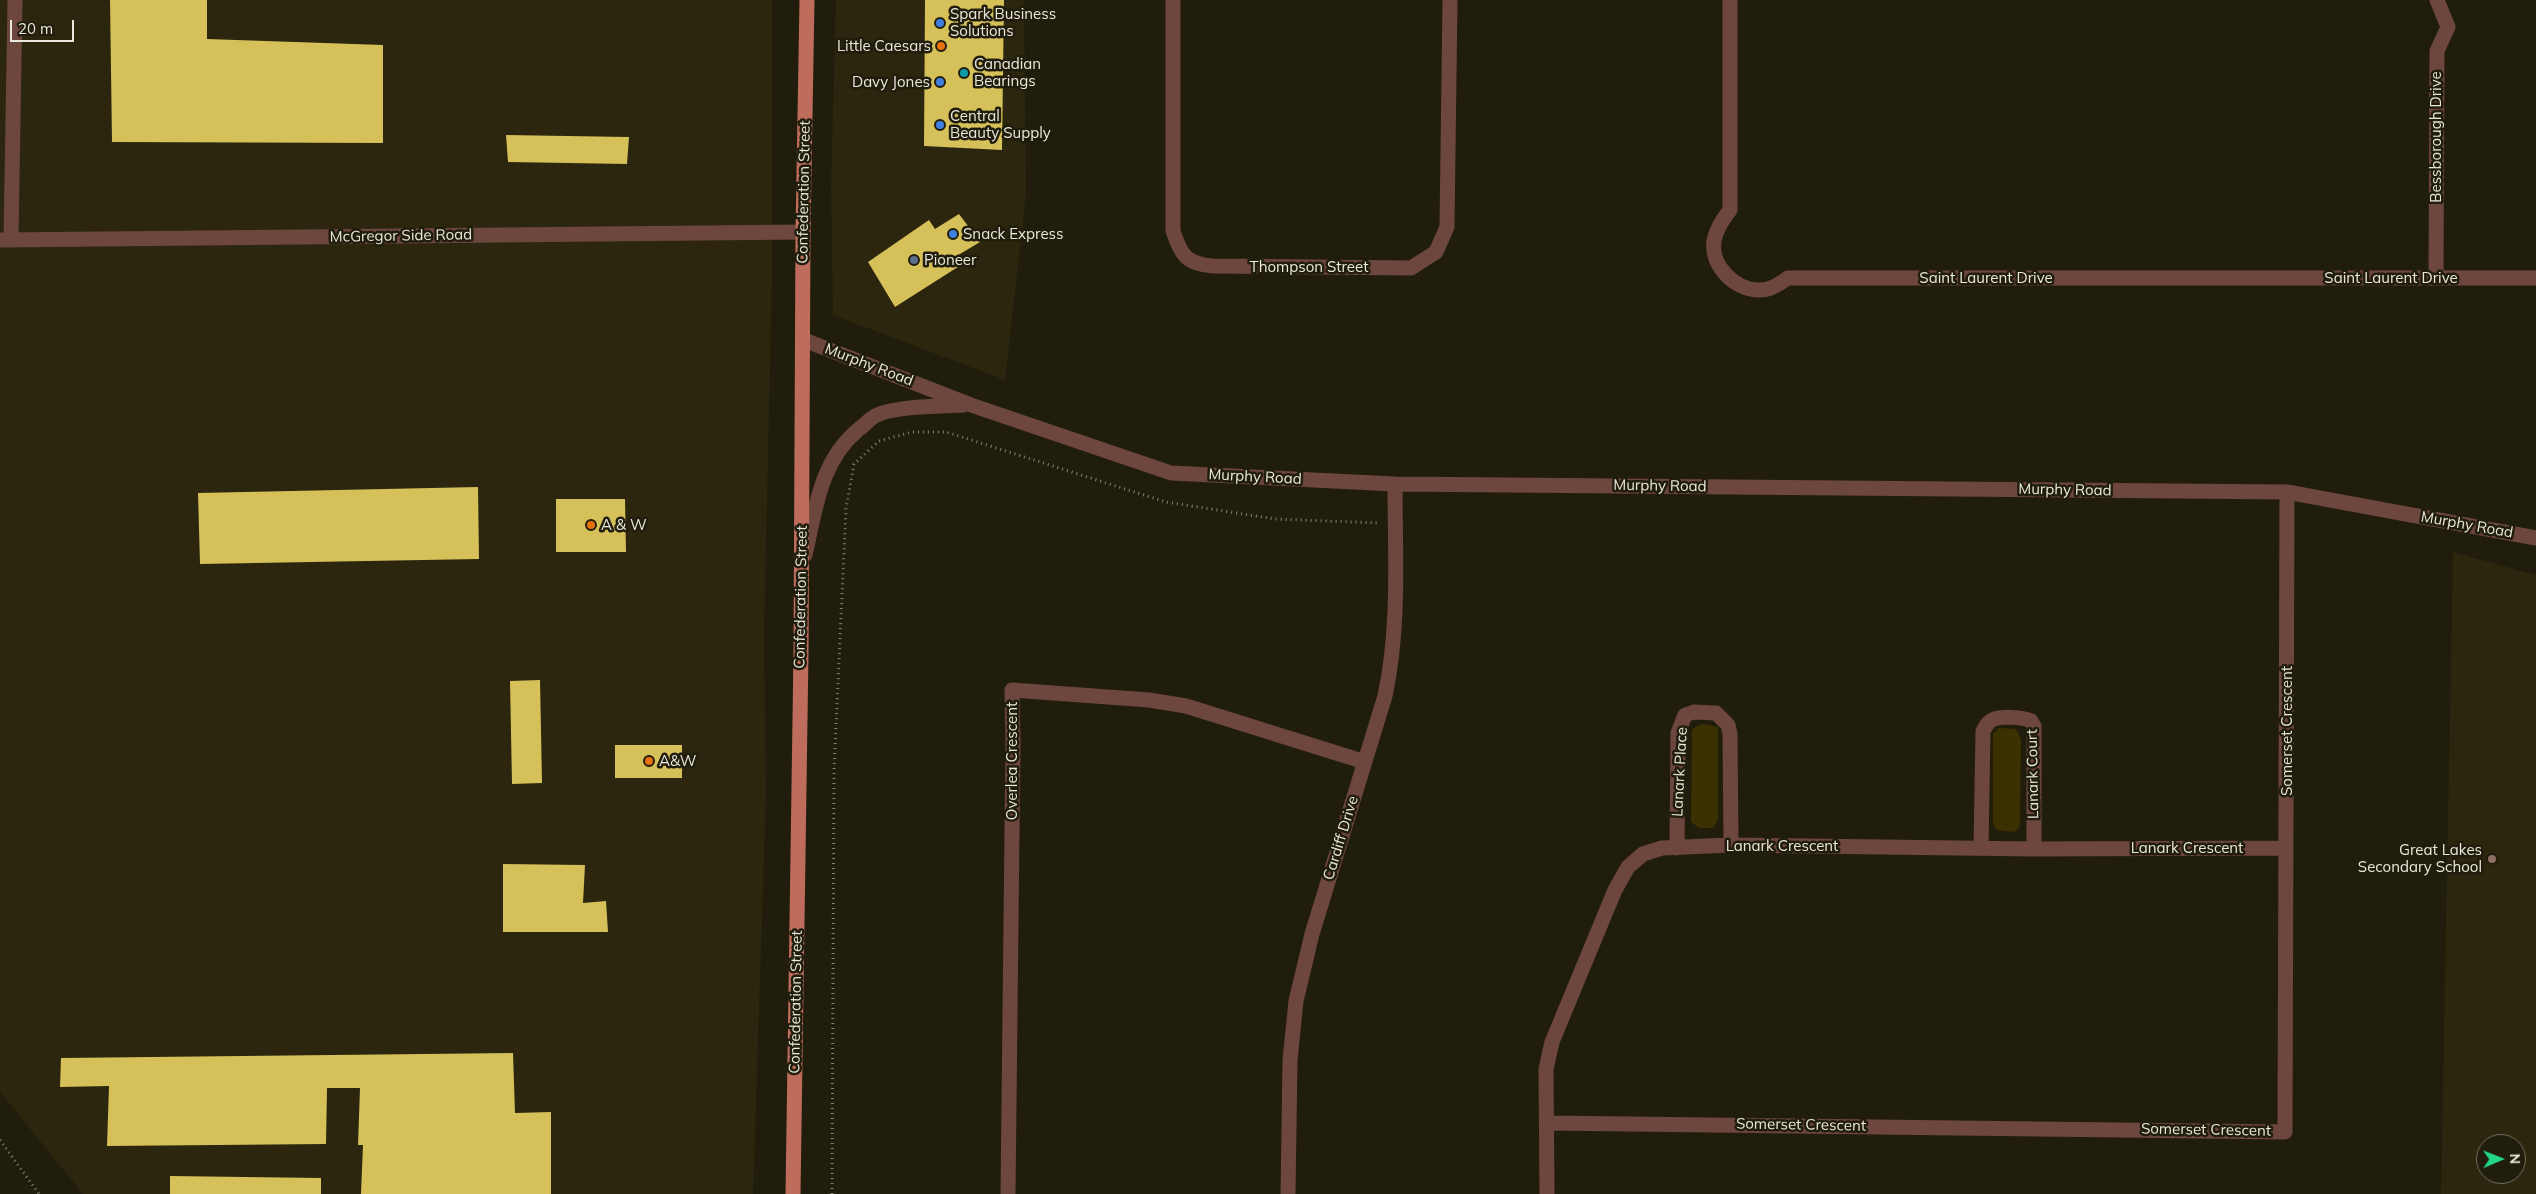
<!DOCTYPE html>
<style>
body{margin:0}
#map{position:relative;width:2536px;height:1194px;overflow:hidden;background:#211d0c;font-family:Mulish,sans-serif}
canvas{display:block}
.north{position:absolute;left:2476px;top:1134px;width:50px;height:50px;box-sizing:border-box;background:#211d0c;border:1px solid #716e5f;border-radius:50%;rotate:89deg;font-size:14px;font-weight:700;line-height:20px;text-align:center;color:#e9e7dc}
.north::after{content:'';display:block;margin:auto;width:18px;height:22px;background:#22d887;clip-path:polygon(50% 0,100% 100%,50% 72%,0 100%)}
.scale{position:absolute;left:10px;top:20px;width:64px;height:22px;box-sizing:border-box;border:2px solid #e9e7dc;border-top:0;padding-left:6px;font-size:15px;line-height:18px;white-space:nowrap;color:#e9e7dc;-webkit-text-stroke:4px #211d0c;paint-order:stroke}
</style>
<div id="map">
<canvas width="2536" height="1194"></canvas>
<div class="north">N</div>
<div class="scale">20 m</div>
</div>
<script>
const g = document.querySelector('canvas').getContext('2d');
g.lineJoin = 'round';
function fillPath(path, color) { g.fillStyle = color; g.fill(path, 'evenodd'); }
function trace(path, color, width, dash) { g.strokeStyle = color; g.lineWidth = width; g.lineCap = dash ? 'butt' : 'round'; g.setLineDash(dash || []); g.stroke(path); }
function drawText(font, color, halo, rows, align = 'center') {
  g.font = font + ' Mulish,sans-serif'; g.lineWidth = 5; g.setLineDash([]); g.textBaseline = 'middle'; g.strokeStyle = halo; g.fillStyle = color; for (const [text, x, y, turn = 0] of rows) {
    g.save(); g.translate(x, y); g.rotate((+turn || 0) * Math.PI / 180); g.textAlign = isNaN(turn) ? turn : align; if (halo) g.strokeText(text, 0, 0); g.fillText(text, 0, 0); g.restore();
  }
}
const built = new Path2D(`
 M0 0H772V273L764 635 766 795 753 1194H83L0 1092Z
 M836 0H1024L1026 193 1005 380 833 315 831 186Z
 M2453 552 2536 575V1194H2441ZM2486 1144H2516V1174H2486Z`);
const green = new Path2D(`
 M1704 724 1718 727V820L1713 828H1699L1691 822 1692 730 1697 726Z
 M1999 728 2016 729 2021 739 2020 822 2019 828 2014 832 1997 830 1993 824V734Z`);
const building = new Path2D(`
 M110 0H207V39L383 45V143L112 142Z
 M925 0H1004L1002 150 924 146Z
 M506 135 629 137 627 164 508 162Z
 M959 214 980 242 955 257 961 265 895 307 868 262 929 220 935 229Z
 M478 487 479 559 200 564 198 493Z
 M556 499H625L626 552H556Z
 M540 680 542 783 512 784 510 681Z
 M615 745H682V778H615Z
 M503 864 585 865 583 903 606 901 608 932H503Z
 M513 1053 515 1113 551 1112V1194H361L363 1145H358L360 1088H327L326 1144 107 1146 109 1086 60 1087 61 1058Z
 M170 1176 321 1178V1194H170Z`);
const path = new Path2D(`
 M0 1140 39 1194
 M832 1194 834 770 846 509 854 464 879 441 912 432H946L1166 502 1275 519 1379 523`);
const minor = new Path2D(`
 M1173 0V231C1181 255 1186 264 1213 266L1411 268 1436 252 1447 227 1450 0
 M1730 0V210C1722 220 1716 229 1714 241 1710 266 1736 291 1760 290 1771 290 1779 284 1788 278H2536
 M0 240 803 232
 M11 240 15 0
 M2436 278 2437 51 2448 27 2437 0
 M804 340 971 405 1171 473 1395 484 2287 492 2536 538
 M805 555C816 508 820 461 859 429 865 425 871 417 877 415 897 406 942 406 964 405
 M1677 848 1678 733 1685 715 1694 712 1716 713 1728 725 1730 734 1731 845
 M1981 848 1983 731C1986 726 1988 721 1994 719 2003 716 2023 717 2031 721L2034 726V849
 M1547 1123 2285 1132 2287 492
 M1008 1194 1013 741 1012 690 1149 700 1186 706 1365 762
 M1288 1194 1290 1060 1296 1001 1312 934 1385 696C1400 626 1395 555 1395 484
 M1547 1194 1546 1069 1552 1042 1615 890 1628 867 1643 854 1662 848 1731 845 2034 849 2286 848`);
const major = new Path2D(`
 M793 1194 801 651 803 232 807 0`);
const markers = [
 [940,23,5,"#3f7fe0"],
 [941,46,5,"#e8710a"],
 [964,73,5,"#0f9aa8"],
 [940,82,5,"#3f7fe0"],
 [940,125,5,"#3f7fe0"],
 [953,234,5,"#3f7fe0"],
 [914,260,5,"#5c6f8a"],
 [591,525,5,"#e8710a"],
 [649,761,5,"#e8710a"],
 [2492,859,5,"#8d6e63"]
];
const poiNames = [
 ["Spark Business",950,14],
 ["Solutions",950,31],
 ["Little Caesars",931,46,"right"],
 ["Canadian",974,64],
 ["Bearings",974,81],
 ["Davy Jones",930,82,"right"],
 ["Central",950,116],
 ["Beauty Supply",950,133],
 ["Snack Express",963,234],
 ["Pioneer",924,260],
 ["A & W",601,525],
 ["A&W",659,761],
 ["Great Lakes",2482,850,"right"],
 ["Secondary School",2482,867,"right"]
];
const streetNames = [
 ["Bessborough Drive",2436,137,-90],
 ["Confederation Street",804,192,-89],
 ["McGregor Side Road",401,236,-1],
 ["Thompson Street",1309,267],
 ["Saint Laurent Drive",1986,278],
 ["Saint Laurent Drive",2391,278],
 ["Murphy Road",869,365,21],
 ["Murphy Road",1255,477,3],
 ["Murphy Road",1660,486,1],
 ["Murphy Road",2065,490,1],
 ["Murphy Road",2467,525,10],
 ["Confederation Street",801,597,-89],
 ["Somerset Crescent",2287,731,-90],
 ["Overlea Crescent",1012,761,-90],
 ["Lanark Place",1680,772,-87],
 ["Lanark Court",2033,774,-91],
 ["Cardiff Drive",1341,838,-73],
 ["Lanark Crescent",1782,846],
 ["Lanark Crescent",2187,848],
 ["Confederation Street",796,1002,-89],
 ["Somerset Crescent",1801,1125,1],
 ["Somerset Crescent",2206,1130,1]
];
fillPath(built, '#2b260d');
fillPath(green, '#3b3100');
fillPath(building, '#d6c05a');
trace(path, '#868375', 3, [1, 4]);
trace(minor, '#6d463e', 15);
trace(major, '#be6d5d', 15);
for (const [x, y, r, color] of markers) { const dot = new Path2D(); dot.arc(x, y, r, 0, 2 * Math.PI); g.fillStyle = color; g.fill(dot); trace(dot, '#211d0c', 2); }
drawText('15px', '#e9e7dc', '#211d0c', poiNames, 'left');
drawText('15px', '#e9e7dc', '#211d0c', streetNames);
</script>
